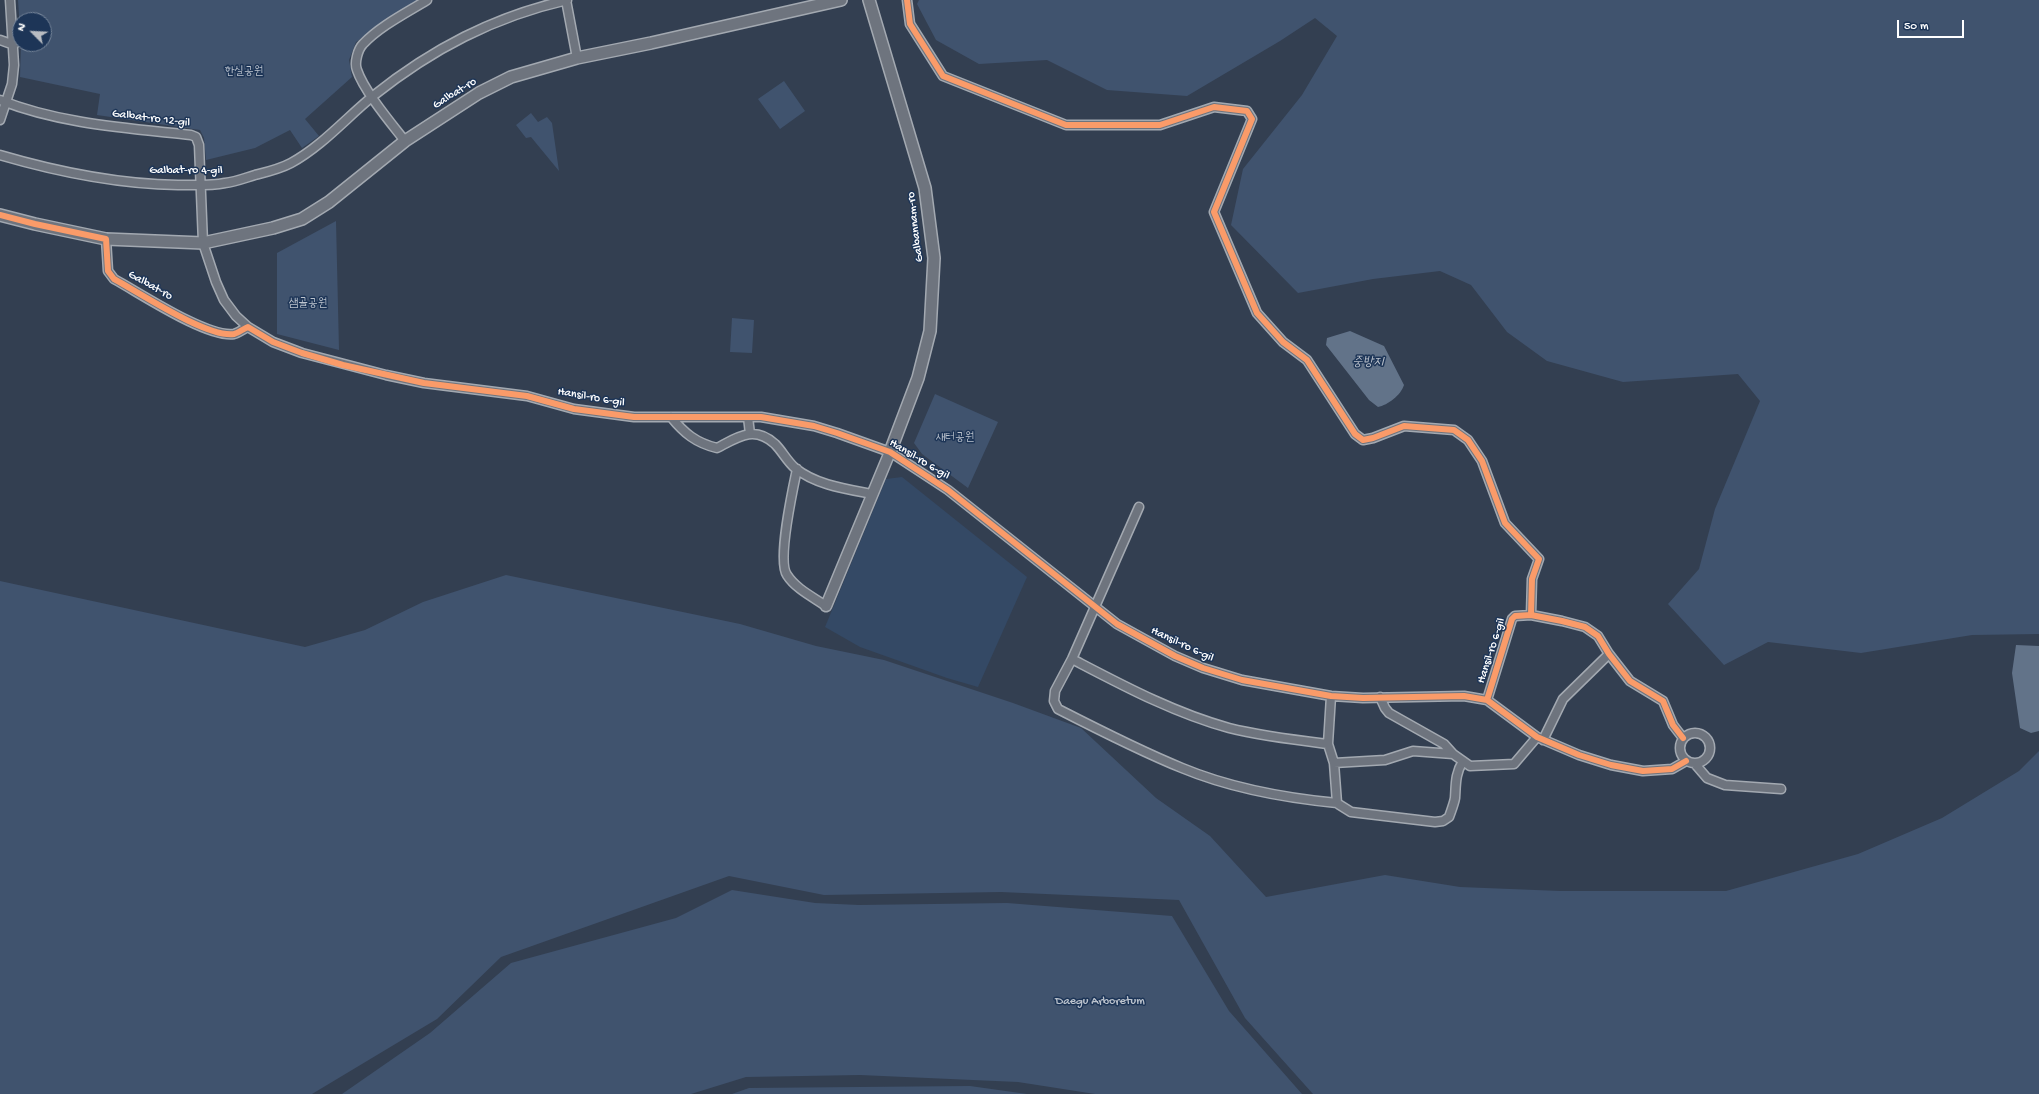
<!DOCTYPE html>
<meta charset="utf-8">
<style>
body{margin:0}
#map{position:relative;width:2039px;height:1094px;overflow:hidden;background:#333f51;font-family:"Gochi Hand",sans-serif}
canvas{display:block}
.north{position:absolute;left:12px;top:12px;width:40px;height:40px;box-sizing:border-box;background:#1d3557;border:1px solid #77869a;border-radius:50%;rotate:294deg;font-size:11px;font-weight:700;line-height:16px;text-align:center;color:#fff}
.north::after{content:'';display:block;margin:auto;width:14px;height:18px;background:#b8bcc2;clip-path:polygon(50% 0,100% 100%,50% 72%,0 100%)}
.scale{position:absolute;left:1897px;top:20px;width:67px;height:18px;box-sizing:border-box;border:2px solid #fff;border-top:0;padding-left:5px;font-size:12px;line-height:14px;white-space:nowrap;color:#fff;-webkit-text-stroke:3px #1d3557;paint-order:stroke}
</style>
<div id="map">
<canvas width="2039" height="1094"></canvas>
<div class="north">N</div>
<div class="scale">50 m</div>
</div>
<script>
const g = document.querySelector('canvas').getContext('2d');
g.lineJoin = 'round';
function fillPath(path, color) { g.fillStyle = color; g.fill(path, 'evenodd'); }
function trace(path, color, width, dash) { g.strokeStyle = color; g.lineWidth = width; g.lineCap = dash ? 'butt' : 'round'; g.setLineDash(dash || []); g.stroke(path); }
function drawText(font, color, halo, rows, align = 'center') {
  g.font = font + ' "Gochi Hand","Poor Story",sans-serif'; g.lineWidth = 3; g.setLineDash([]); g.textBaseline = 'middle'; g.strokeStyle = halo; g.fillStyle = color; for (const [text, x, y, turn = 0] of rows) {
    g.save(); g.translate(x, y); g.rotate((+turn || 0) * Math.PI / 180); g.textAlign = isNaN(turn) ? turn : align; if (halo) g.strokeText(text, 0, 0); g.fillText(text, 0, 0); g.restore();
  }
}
const built = new Path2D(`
 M902 477 1027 577 978 687 947 678 860 647 825 627 886 479Z`);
const green = new Path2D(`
 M18 0H417L356 42 349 60 352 77 305 119 319 136 302 148 290 130 255 148 206 160 204 138 200 130 97 115 100 94 20 77 21 44H44V20H20V30Z
 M919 0H2039V634L1972 635 1861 653 1768 642 1724 665 1668 604 1699 569 1715 509 1760 401 1738 374 1623 382 1547 361 1507 332 1471 285 1440 271 1373 279 1298 293 1231 225 1243 169 1302 95 1337 36 1315 18 1280 41 1187 96 1107 90 1047 60 979 64 936 40 917 4Z
 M784 81 805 111 780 129 758 99Z
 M531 113 538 122 547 117 552 123 559 171 531 137 526 138 516 125Z
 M336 221 339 350 277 334V253Z
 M732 318 754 320 752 353 730 352Z
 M935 394 998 422 968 488 922 454 914 443Z
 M506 575 740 624 816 646 884 660 1013 703 1081 728 1156 798 1210 836 1266 897 1385 875 1460 887 1560 891H1726L1858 854 1942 818 2019 771 2039 751V1094H1313L1245 1018 1179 900 1001 892 824 895 729 876 501 957 437 1019 312 1094H0V581L305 647 365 630 423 602Z
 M732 890 815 903 859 905 1007 903 1172 916 1229 1011 1302 1094H1095L1018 1082 860 1075 746 1077 691 1094H342L430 1033 511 963 676 918Z
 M970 1086 1027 1094H732L749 1088Z`);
const water = new Path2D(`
 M1350 331 1384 346 1404 385C1401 395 1388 405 1378 407L1369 400 1326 345 1327 338Z
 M2016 645 2039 646V731L2031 733 2020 728 2012 673Z`);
const minor = new Path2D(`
 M566 0 577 58
 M907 0 910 24 943 76 1066 125H1160L1214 107 1247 111 1252 119 1214 212 1257 313 1283 342 1307 360 1355 434 1363 440 1373 438 1404 426 1454 430 1468 440 1482 461 1505 523 1539 559 1532 579 1531 615
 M0 40 14 45
 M0 100C60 124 127 128 191 135L196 137 199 145 203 243 216 282 224 300 236 316 248 327 273 342 302 353 386 375 424 383 527 396 574 409 634 417H761L814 426 837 433 890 452 948 490 1117 624 1175 656 1203 668 1242 680 1331 696 1363 698 1464 696 1487 700 1537 737 1579 755 1611 765 1643 771 1672 769 1686 761
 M0 120 12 84 14 65 10 0
 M405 141C391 123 364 91 357 70 354 63 358 49 363 44 380 26 406 13 427 0
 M0 155C58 172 118 184 178 185 194 185 210 186 225 183 235 182 245 178 255 175 267 172 280 169 291 163 322 146 346 118 373 96 432 49 493 17 567 0
 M106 239 108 271 114 279C140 293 207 338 234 334 238 333 243 329 248 327
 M671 417C684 433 696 443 717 448 738 437 754 425 775 444 782 451 787 461 795 468 816 485 846 489 872 494
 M748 417 750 434
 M797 469C793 488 777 561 787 575 796 589 813 597 826 606
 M1139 507 1072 659 1055 691 1054 701 1058 709C1099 730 1140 751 1182 768 1230 788 1285 798 1337 803L1334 763 1328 744 1331 696
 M1072 659C1122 685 1174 713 1229 728 1261 736 1295 740 1328 744
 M1380 697 1385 708 1389 713 1444 744 1453 754
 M1487 700 1512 619 1515 616 1531 615 1562 621 1585 627 1598 636 1609 654 1630 681 1663 701 1673 725 1683 738
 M1680 748a15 15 0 1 1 30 0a15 15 0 1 1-30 0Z
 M1543 740 1563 699 1609 654
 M1334 763 1385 760 1413 751 1453 754 1470 766 1514 764 1537 737
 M1695 764 1707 778 1725 785 1781 789
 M1335 802 1351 812 1435 822 1443 821 1449 817C1451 811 1454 804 1455 798 1456 784 1455 774 1463 761`);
const tertiary = new Path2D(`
 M826 606 890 452`);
const secondary = new Path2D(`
 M869 0 925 188 934 258 930 331 918 378 890 452
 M0 215 35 224 106 239 203 243 273 228 302 219 329 202 405 141 479 93 511 77 577 58 651 43 841 0`);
const cycleway = new Path2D(`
 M907 0 910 24 943 76 1066 125H1160L1214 107 1247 111 1252 119 1214 212 1257 313 1283 342 1307 360 1355 434 1363 440 1373 438 1404 426 1454 430 1468 440 1482 461 1505 523 1539 559 1532 579 1531 615
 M0 215 35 224 106 239 108 271 114 279C140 293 207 338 234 334 238 333 243 329 248 327L273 342 302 353 343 365 424 383 527 396 574 409 634 417H761L814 426 837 433 890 452 948 490 1117 624 1175 656 1203 668 1242 680 1331 696 1363 698 1464 696 1487 700 1537 737 1579 755 1611 765 1643 771 1672 769 1686 761
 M1487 700 1512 619 1515 616 1531 615 1562 621 1585 627 1598 636 1609 654 1630 681 1663 701 1673 725 1683 738`);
const parkNames = [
 ["한실공원",244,72],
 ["샘골공원",308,304],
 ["새터공원",955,438],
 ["Daegu Arboretum",1100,1002]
];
const streetNames = [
 ["Galbat-ro",455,94,-32],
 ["Galbat-ro 12-gil",151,119,7],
 ["Galbat-ro 4-gil",186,171],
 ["Galbannam-ro",916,227,-97],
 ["Galbat-ro",150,286,29],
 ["Hansil-ro 6-gil",591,398,10],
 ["Hansil-ro 6-gil",919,460,31],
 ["Hansil-ro 6-gil",1182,645,25],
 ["Hansil-ro 6-gil",1492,651,-72]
];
const waterNames = [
 ["중방지",1368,363]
];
fillPath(built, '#344965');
fillPath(green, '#40536e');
fillPath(water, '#627389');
trace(minor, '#a3a9b1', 11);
trace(tertiary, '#a3a9b1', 13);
trace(secondary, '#a3a9b1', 14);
trace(minor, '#6e747e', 8);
trace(tertiary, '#6e747e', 10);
trace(secondary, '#6e747e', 11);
trace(cycleway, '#fa9b69', 6);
drawText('12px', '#bdc4ce', '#1d3557', parkNames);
drawText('12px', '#fff', '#1d3557', streetNames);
drawText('italic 13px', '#bbc2cc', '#1d3557', waterNames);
</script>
